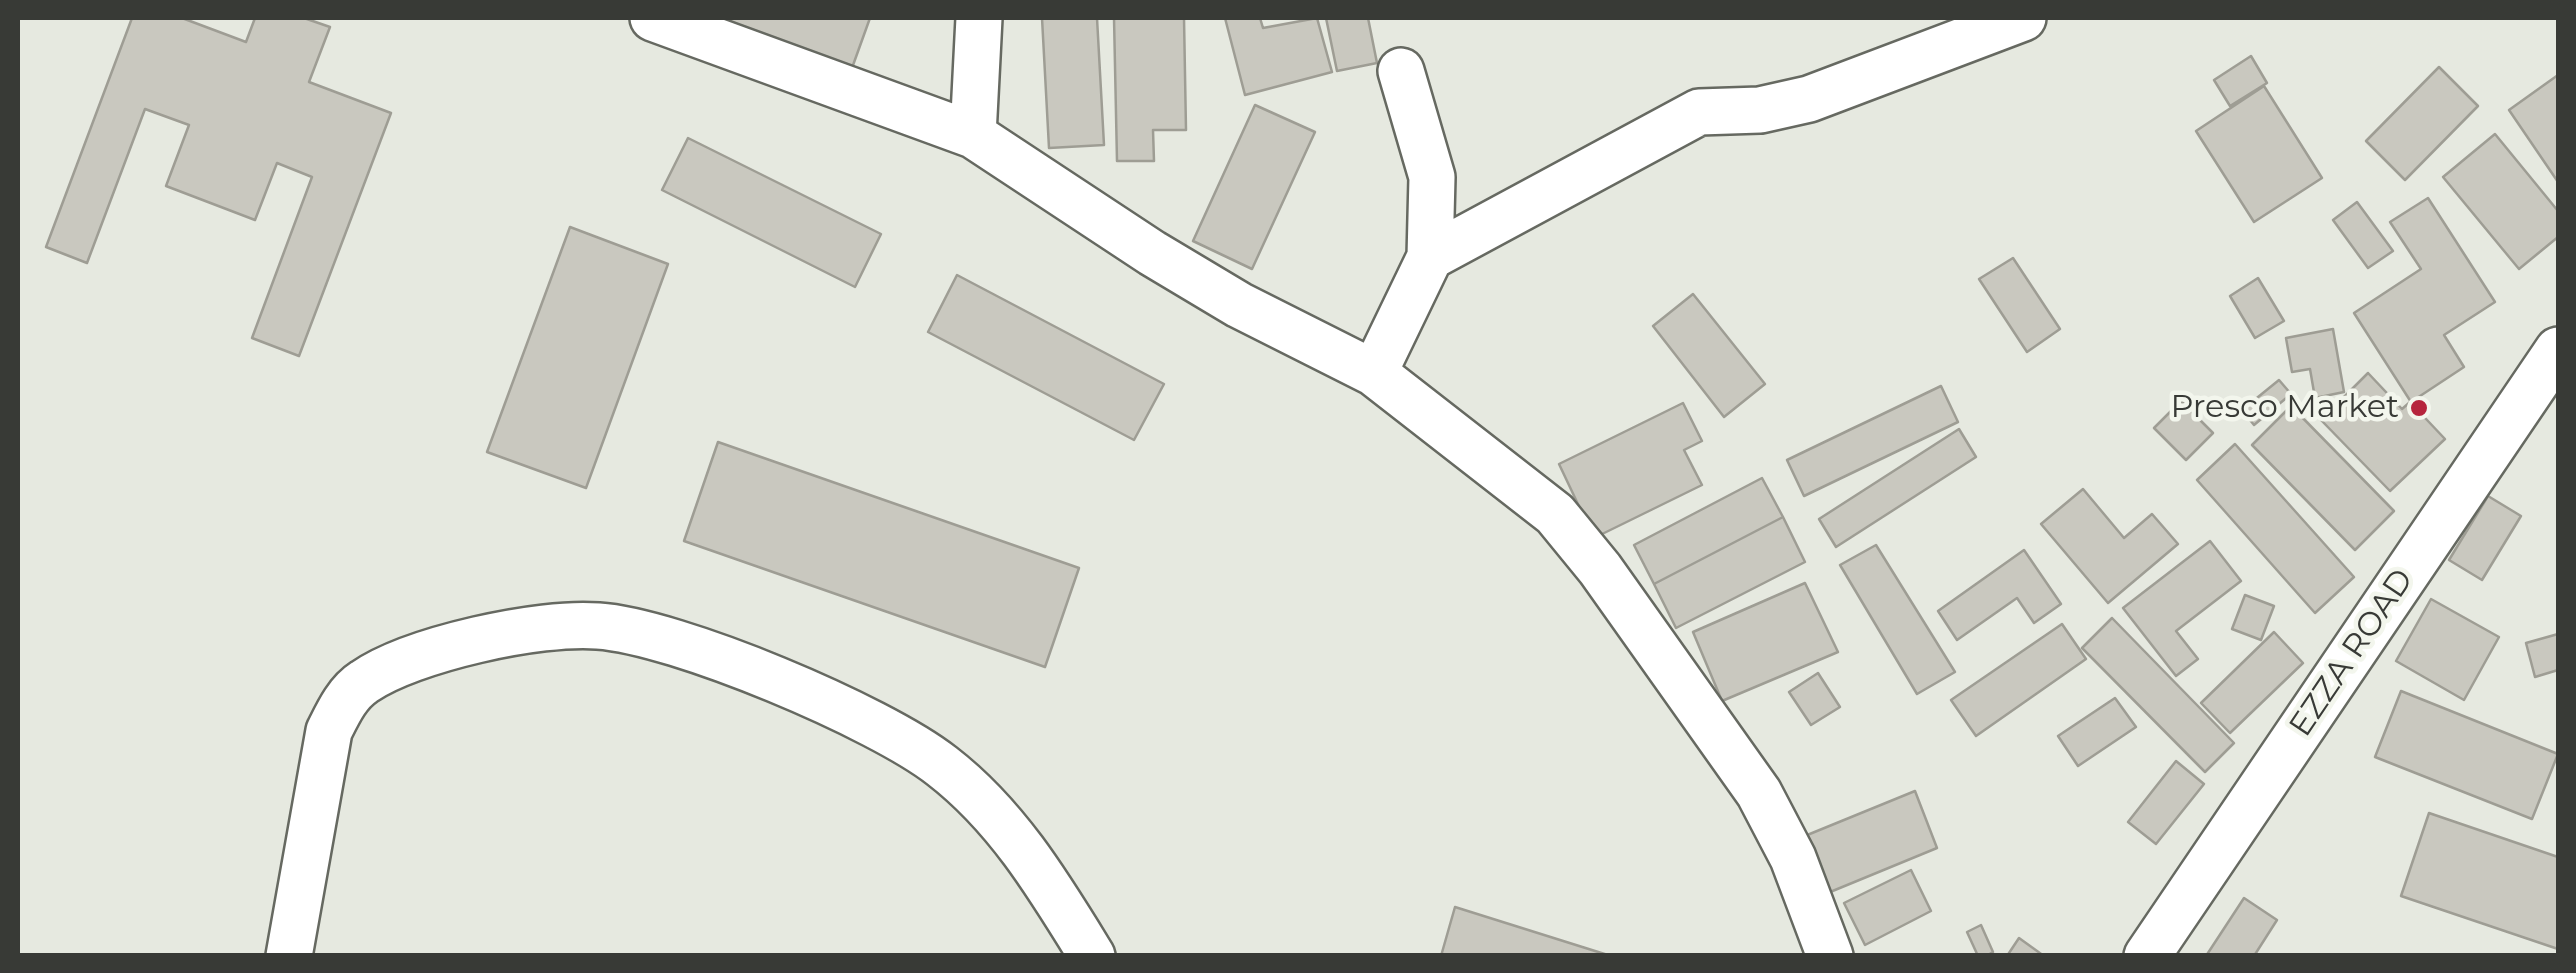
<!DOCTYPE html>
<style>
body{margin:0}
#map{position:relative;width:2576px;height:973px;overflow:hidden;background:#e6e9e0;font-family:Montserrat,sans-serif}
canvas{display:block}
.frame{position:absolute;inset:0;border:20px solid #383a36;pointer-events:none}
</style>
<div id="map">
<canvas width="2576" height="973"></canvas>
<div class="frame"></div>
</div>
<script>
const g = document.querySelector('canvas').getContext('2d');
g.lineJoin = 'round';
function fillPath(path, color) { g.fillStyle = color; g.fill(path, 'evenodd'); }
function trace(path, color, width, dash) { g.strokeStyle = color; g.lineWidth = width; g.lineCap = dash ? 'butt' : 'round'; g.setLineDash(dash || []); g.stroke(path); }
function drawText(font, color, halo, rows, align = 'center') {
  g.font = font + ' Montserrat,sans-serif'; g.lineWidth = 9; g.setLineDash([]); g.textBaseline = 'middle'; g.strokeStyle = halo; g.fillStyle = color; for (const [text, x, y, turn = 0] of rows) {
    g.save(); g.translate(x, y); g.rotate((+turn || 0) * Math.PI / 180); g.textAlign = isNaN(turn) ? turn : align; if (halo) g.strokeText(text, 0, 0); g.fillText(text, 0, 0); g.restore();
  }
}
const building = new Path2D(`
 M132 18H182L246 42 255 18H304L330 27 309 82 391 113 299 356 252 338 312 177 277 163 255 220 166 186 189 125 145 109 87 263 46 247Z
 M709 18H870L852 68Z
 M1042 18H1097L1104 145 1049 148Z
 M1114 18H1184L1186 130H1153L1154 161H1117Z
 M1225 18H1260L1263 28 1317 18 1332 72 1245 95Z
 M1326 18H1368L1377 63 1337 71Z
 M2251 56 2267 83 2230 106 2214 80Z
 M2439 67 2478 106 2405 180 2366 141Z
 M2558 75V182L2509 110Z
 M2264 86 2322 178 2254 222 2196 131Z
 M1255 105 1315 132 1252 269 1193 241Z
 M2495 134 2558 211V237L2519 269 2443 177Z
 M688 138 881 234 855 287 662 190Z
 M2428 198 2495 302 2444 335 2464 367 2411 402 2354 313 2421 269 2390 222Z
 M2357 202 2393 251 2368 268 2333 220Z
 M570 227 668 264 586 488 487 452Z
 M2013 258 2060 329 2027 352 1979 279Z
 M957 275 1164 384 1134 440 928 332Z
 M2258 278 2284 321 2255 338 2230 296Z
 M1693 294 1765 384 1724 417 1653 326Z
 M2333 329 2344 392 2315 398 2310 369 2292 372 2286 338Z
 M2368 373 2402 409 2410 402 2445 439 2390 491 2321 420Z
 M2279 380 2291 394 2254 425 2242 410Z
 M1941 386 1958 422 1804 496 1787 460Z
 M2181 401 2213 433 2186 460 2154 428Z
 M1683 403 1702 441 1684 450 1702 485 1594 538 1559 464Z
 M2291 406 2394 511 2355 550 2252 445Z
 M1959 429 1976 457 1836 547 1819 519Z
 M718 442 1079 568 1045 667 684 541Z
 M2235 444 2354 577 2315 613 2197 480Z
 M1762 478 1783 517 1654 584 1634 545Z
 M2083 489 2124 538 2152 514 2178 544 2108 603 2041 524Z
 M2488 496 2521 516 2482 580 2449 560Z
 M1783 517 1805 562 1676 628 1654 584Z
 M2210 541 2241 581 2176 631 2198 659 2176 676 2123 608Z
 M1876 545 1955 672 1917 694 1840 565Z
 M2024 550 2061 604 2034 623 2017 598 1957 640 1938 611Z
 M1805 583 1838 652 1722 701 1693 632Z
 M2245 595 2274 606 2261 640 2232 629Z
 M2431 599 2499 637 2464 700 2396 661Z
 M2112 618 2234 743 2205 772 2082 648Z
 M2062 624 2086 659 1976 736 1951 700Z
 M2274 632 2303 663 2230 733 2201 703Z
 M2558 634V670L2535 677 2526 643Z
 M1818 673 1840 707 1811 725 1789 692Z
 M2401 691 2558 754 2532 819 2375 757Z
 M2115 698 2136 727 2078 766 2058 736Z
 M2176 761 2204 784 2156 844 2128 822Z
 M1915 791 1937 848 1818 897 1795 840Z
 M2429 813 2558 857V949L2401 896Z
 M1911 870 1931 911 1865 945 1844 903Z
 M2244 898 2277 920 2254 956H2206Z
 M1455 907 1611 956H1441Z
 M1981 925 1993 952 1986 956H1978L1967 932Z
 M2019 938 2044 956H2007Z`);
const minor = new Path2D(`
 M653 18 973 135 1152 253 1239 305 1374 373 1555 514 1600 569 1759 793 1793 858 1830 956
 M973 135 979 18
 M1430 257 1699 112 1760 110 1809 99 2023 18
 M1374 373 1430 257 1432 177 1401 71
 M289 956 329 731C338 713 347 693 364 682 412 649 540 621 598 626 676 631 880 717 942 766 1007 816 1049 886 1092 956
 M2147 956 2558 350`);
const markers = [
 [2419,408,10,"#b6253d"]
];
const poiNames = [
 ["Presco Market",2399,408]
];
const streetNames = [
 ["EZZA ROAD",2352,653,-56]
];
fillPath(building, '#c9c8bf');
trace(building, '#9e9d94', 2.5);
trace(minor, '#666961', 50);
trace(minor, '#fff', 45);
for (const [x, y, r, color] of markers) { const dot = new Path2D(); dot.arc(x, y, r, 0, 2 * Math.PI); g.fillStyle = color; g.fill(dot); trace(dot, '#f3f6ed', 4); }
drawText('32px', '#383a36', '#f3f6ed', poiNames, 'right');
drawText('32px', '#383a36', '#f3f6ed', streetNames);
</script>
